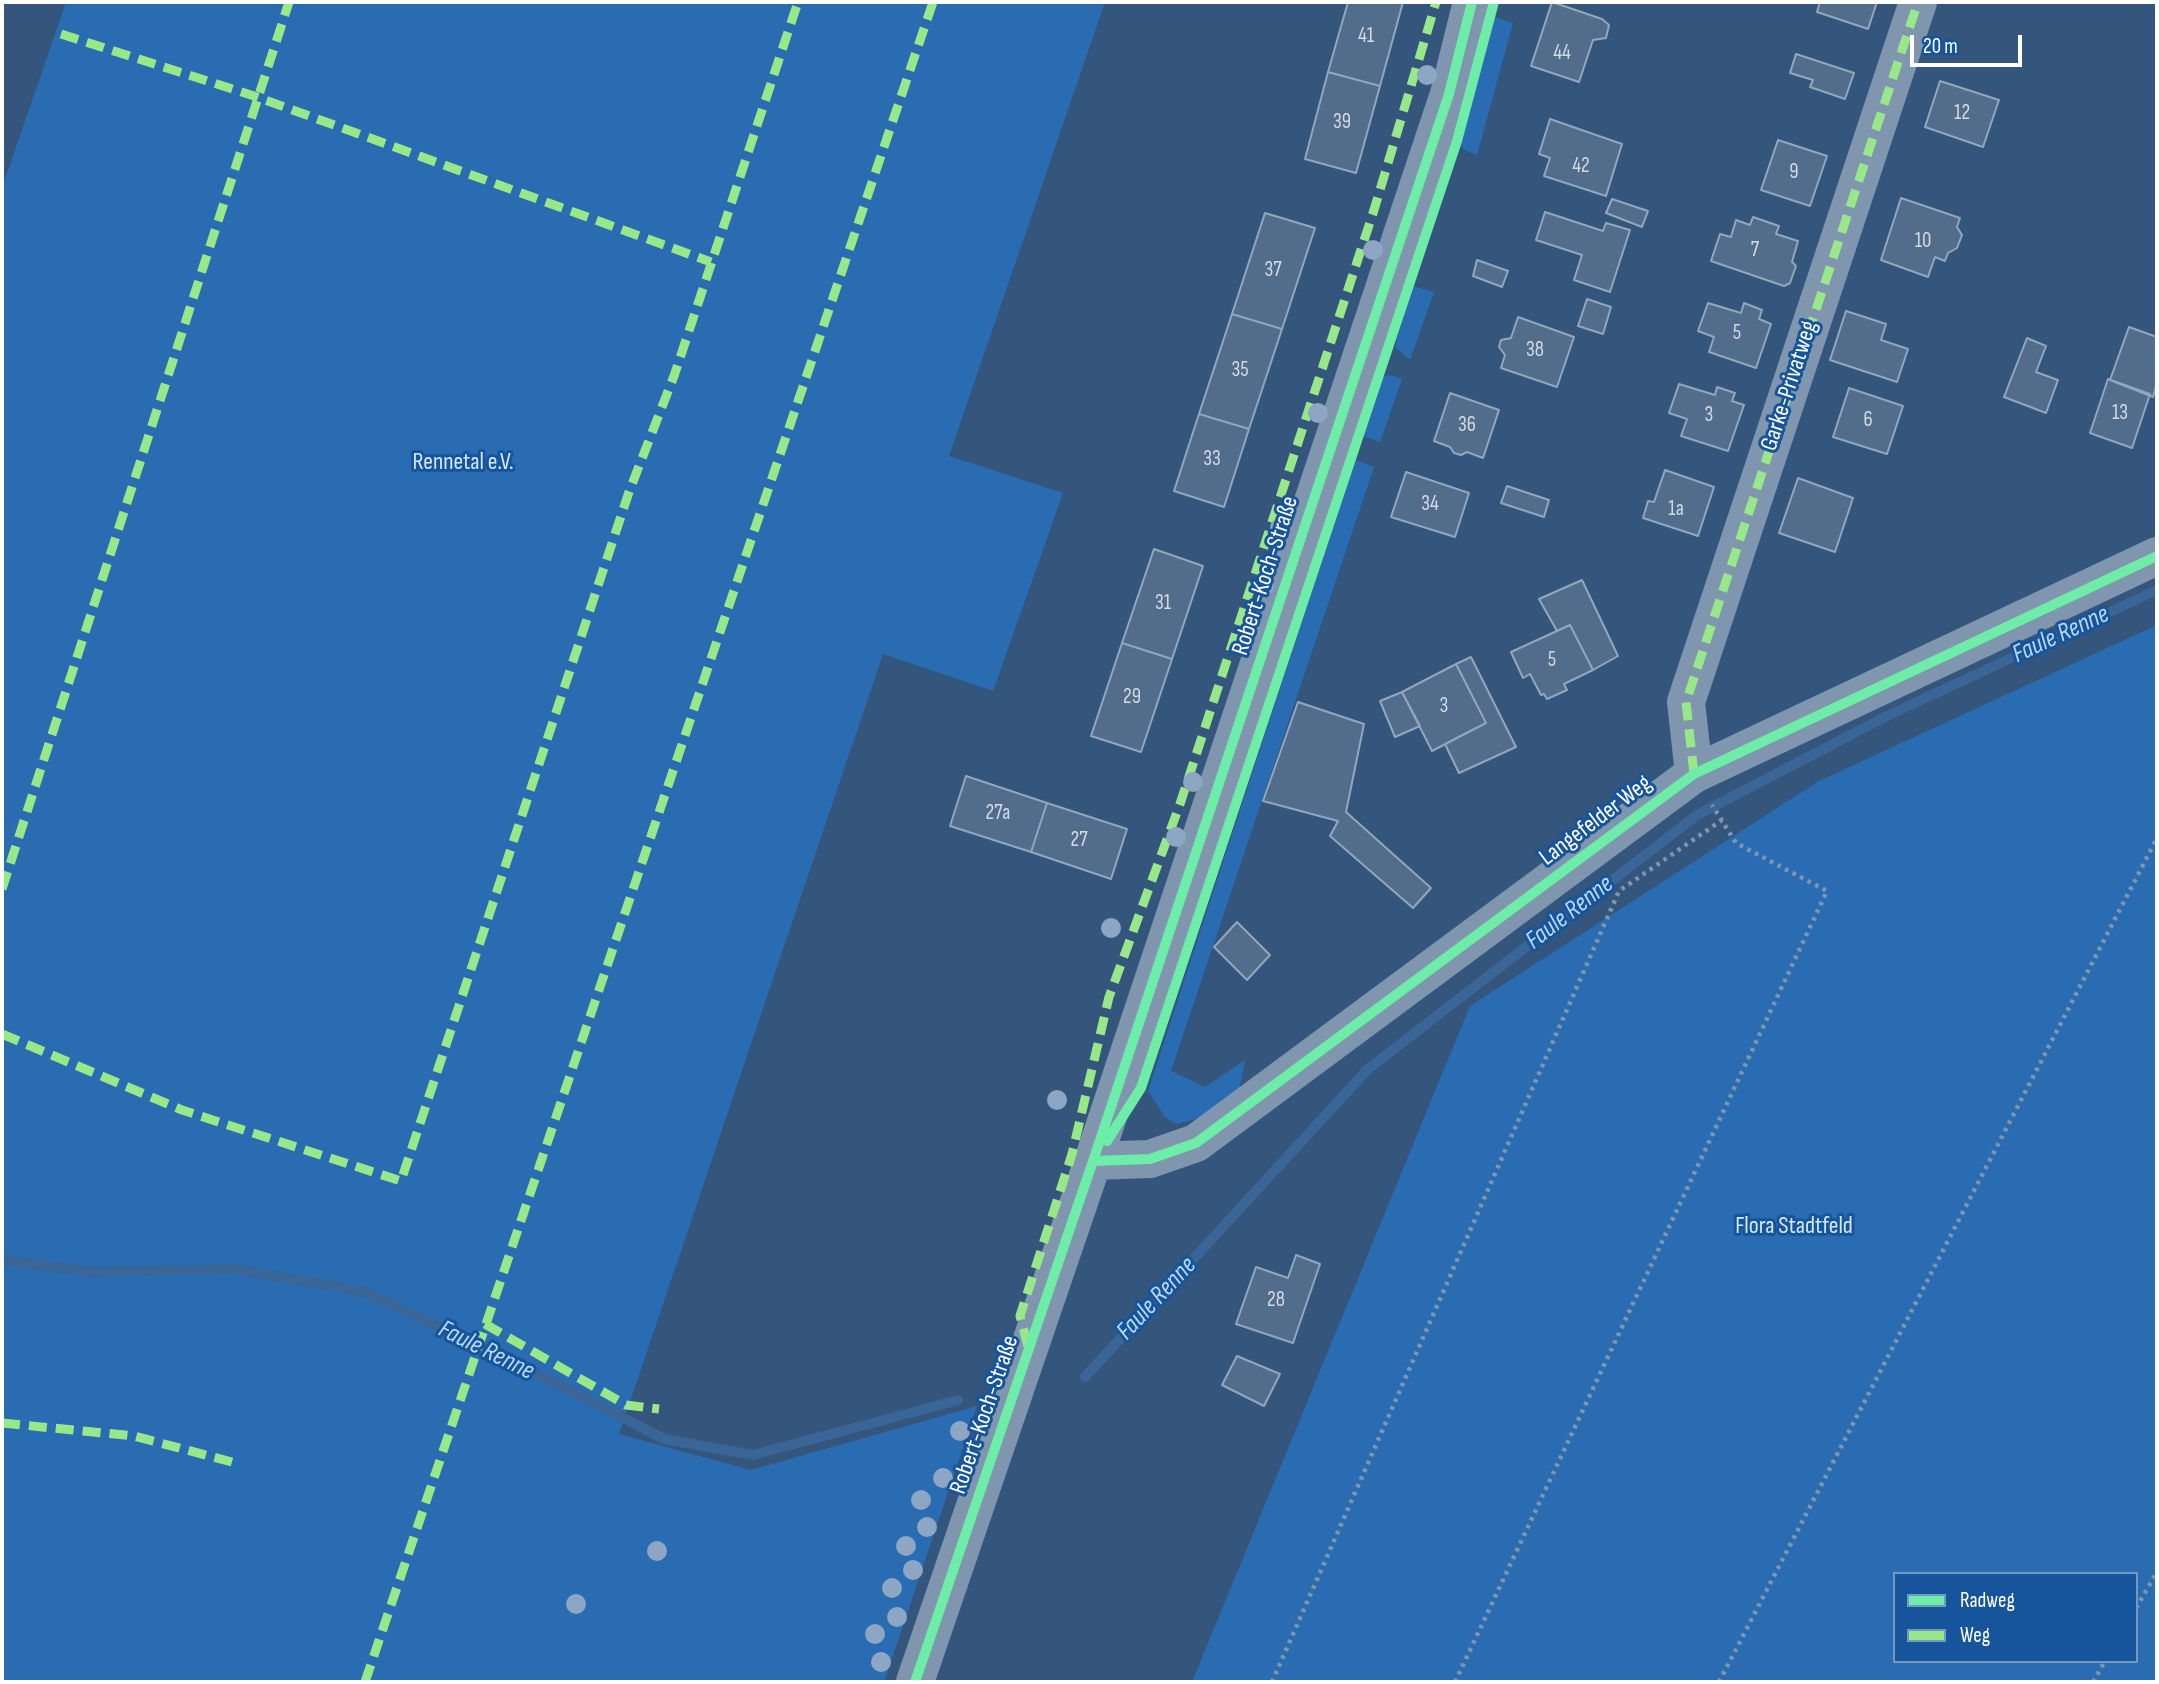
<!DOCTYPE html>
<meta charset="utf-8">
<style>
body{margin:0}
#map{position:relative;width:2159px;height:1684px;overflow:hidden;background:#34567d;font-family:"Sofia Sans Condensed",sans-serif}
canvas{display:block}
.frame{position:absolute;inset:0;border:4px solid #fff;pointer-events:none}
.legend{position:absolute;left:1893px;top:1572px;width:245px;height:91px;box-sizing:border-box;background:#16559b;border:2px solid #7399c3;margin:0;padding:9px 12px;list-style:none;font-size:21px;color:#fff}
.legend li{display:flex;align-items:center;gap:14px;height:35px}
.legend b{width:35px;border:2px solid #7399c3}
.scale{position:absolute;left:1910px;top:35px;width:112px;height:32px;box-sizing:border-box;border:4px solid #fff;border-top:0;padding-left:9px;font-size:21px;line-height:24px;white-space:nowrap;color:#fff;-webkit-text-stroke:5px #16559b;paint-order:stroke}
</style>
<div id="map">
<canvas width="2159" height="1684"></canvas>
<div class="frame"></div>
<ul class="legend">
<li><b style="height:9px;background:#6deda7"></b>Radweg</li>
<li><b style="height:9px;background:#98e88a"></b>Weg</li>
</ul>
<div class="scale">20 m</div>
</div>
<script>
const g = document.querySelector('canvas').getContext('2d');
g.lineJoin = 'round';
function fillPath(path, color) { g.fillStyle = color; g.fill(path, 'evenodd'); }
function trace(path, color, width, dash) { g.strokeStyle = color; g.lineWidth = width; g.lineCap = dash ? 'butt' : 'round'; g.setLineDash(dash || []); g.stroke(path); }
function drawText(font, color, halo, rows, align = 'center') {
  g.font = font + ' "Sofia Sans Condensed",sans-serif'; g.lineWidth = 6; g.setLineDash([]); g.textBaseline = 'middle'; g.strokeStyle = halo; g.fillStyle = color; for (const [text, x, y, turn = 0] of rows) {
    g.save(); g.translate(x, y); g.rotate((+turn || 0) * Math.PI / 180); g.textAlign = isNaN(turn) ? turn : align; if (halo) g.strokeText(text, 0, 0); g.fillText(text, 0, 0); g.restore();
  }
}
const green = new Path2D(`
 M66 2H1105L949 456 1063 493 993 691 883 654 619 1434 751 1470 977 1406 884 1682H2V188Z
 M1495 17 1513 23 1477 155 1464 150 1460 143Z
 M1412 286 1434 292 1410 360 1395 347Z
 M1389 375 1402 379 1380 442 1360 435 1381 377Z
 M1355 460 1374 467 1171 1071 1205 1087 1245 1060 1239 1091 1203 1117 1176 1124 1165 1117 1148 1091Z
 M2157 625V1682H1192L1470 1006 1819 781ZM1895 1574H2136V1661H1895Z`);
const stream = new Path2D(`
 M2 1260 91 1272 235 1269 366 1292 566 1388 664 1439 753 1455 958 1400
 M1085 1377 1368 1069 1697 815 1887 716 2157 590`);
const building = new Path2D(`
 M1348 2H1403L1380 86 1328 72Z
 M1552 2 1602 19 1609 25 1606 38 1593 40 1579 82 1531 66Z
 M1820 2H1877L1868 29 1817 12Z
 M1796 54 1854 73 1845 99 1810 87 1813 80 1790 73Z
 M1328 72 1380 86 1356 173 1305 159Z
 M1940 81 1999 100 1983 147 1925 127Z
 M1550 119 1622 144 1606 196 1544 176 1550 158 1539 154Z
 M1778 140 1827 156 1810 206 1761 190Z
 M1901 198 1960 218 1957 227 1962 235 1957 248 1948 253 1945 261 1935 257 1928 277 1881 260Z
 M1612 199 1648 211 1642 227 1606 213Z
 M1545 212 1603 231 1606 223 1630 230 1610 292 1574 280 1582 255 1536 240Z
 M1265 213 1315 228 1282 329 1232 314Z
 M1753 217 1779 226 1776 234 1798 241 1792 262 1796 266 1790 283 1784 286 1711 261 1720 234 1731 237 1736 220 1750 225Z
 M1477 260 1508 271 1502 287 1473 276Z
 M1587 299 1611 307 1603 334 1578 326Z
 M1708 303 1741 313 1744 303 1762 310 1759 319 1771 324 1756 368 1709 352 1714 337 1698 331Z
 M1846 311 1886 324 1881 340 1908 349 1897 382 1830 360Z
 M1232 314 1282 329 1249 429 1199 414Z
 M1518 317 1574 337 1557 387 1501 368 1505 355 1499 347 1501 340 1511 338Z
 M2129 327 2157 337V383L2153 397 2110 380Z
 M2027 338 2046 346 2036 372 2058 380 2046 413 2004 397Z
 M2108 379 2150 394 2132 448 2090 433Z
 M1679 384 1715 395 1717 387 1735 393 1732 401 1744 405 1728 451 1681 436 1687 419 1669 413Z
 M1849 388 1903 406 1887 454 1833 437Z
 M1450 393 1499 410 1483 458 1467 452 1461 455 1454 453 1450 447 1434 441Z
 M1199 414 1249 429 1224 507 1174 491Z
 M1665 470 1714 487 1698 536 1643 518 1648 501 1654 502Z
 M1406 472 1469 493 1455 537 1391 517Z
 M1798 478 1853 498 1835 552 1779 533Z
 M1507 486 1549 500 1544 517 1501 503Z
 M1154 549 1203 566 1172 659 1122 643Z
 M1582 580 1618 656 1593 670 1570 625 1557 631 1539 599Z
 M1570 625 1593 670 1564 684 1567 690 1547 699 1544 694 1541 695 1530 674 1523 678 1511 652Z
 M1122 643 1172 659 1141 752 1091 736Z
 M1471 657 1516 747 1459 773 1445 744 1486 723 1456 664Z
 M1456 664 1486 723 1432 751 1402 692Z
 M1402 692 1420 726 1395 737 1380 701Z
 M1298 702 1364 724 1346 812 1431 888 1413 908 1330 836 1338 821 1263 801Z
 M966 776 1047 803 1031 852 950 826Z
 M1047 803 1127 829 1111 879 1031 852Z
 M1237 922 1270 955 1247 980 1214 947Z
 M1296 1255 1320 1264 1293 1343 1236 1324 1256 1267 1288 1278Z
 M1237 1356 1280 1374 1264 1406 1222 1385Z`);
const path = new Path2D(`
 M2136 1608 2157 1572
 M1272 1682 1619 891 1722 820
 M1455 1682 1827 891 1736 843 1712 805
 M1719 1682 2157 838
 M2093 1682 2105 1661`);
const minor = new Path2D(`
 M1694 774 1686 702 1918 2
 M1093 1161 1150 1159 1196 1143 1694 774 2157 556
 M915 1682 1093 1161 1449 94 1472 2`);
const quiet = new Path2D(`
 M61 34 257 97 711 262
 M1694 774 1686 702 1918 2
 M2 889 289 2
 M2 1034 182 1110 401 1181 629 492 674 376 798 2
 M485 1324 626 1405 659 1409
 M1028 1346 1020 1316 1072 1154 1109 997 1180 804 1374 210 1436 2
 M2 1423 134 1436 232 1462
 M365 1682 933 2`);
const cycleway = new Path2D(`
 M1107 1141 1141 1088 1457 141 1494 2
 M1093 1161 1150 1159 1196 1143 1694 774 2157 556
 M915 1682 1093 1161 1449 94 1472 2`);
const trees = [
 [1427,75],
 [1373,250],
 [1318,413],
 [1280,528],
 [1264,586],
 [1193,782],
 [1176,837],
 [1111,928],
 [1057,1100],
 [960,1431],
 [943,1478],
 [921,1500],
 [927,1527],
 [906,1546],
 [657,1551],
 [913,1570],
 [892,1588],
 [576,1604],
 [897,1617],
 [875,1634],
 [881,1662]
];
const numberNames = [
 ["41",1366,37],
 ["44",1562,54],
 ["12",1962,114],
 ["39",1342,123],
 ["42",1581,167],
 ["9",1794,173],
 ["10",1923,242],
 ["7",1755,251],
 ["37",1273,271],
 ["5",1737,334],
 ["38",1535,351],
 ["35",1240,371],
 ["13",2120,414],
 ["3",1709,416],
 ["6",1868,421],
 ["36",1467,426],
 ["33",1212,460],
 ["34",1430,505],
 ["1a",1676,510],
 ["31",1163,604],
 ["5",1552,661],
 ["29",1132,698],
 ["3",1444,707],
 ["27a",998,814],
 ["27",1079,841],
 ["28",1276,1301]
];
const streetNames = [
 ["Garke-Privatweg",1790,386,-72],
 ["Robert-Koch-Straße",1266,576,-72],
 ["Langefelder Weg",1596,821,-37],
 ["Robert-Koch-Straße",985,1415,-71]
];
const parkNames = [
 ["Rennetal e.V.",463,463],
 ["Flora Stadtfeld",1794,1227]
];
const waterNames = [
 ["Faule Renne",2061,635,-25],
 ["Faule Renne",1570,913,-38],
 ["Faule Renne",1157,1299,-47],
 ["Faule Renne",486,1351,26]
];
fillPath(green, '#2a6cb1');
trace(stream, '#396597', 10);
fillPath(building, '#526d8b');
trace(building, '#93a6bc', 2);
trace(path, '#7f96ae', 4.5, [3.5, 5]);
trace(minor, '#7f96ae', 38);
trace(quiet, '#98e88a', 9, [18, 9]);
trace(cycleway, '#6deda7', 10);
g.fillStyle = '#8ca6c3';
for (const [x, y] of trees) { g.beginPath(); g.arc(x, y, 10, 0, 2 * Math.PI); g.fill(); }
drawText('21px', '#d4dae2', null, numberNames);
drawText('24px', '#fff', '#16559b', streetNames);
drawText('24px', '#d4e8fd', '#16559b', parkNames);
drawText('italic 26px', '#b8d8f9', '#16559b', waterNames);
</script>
